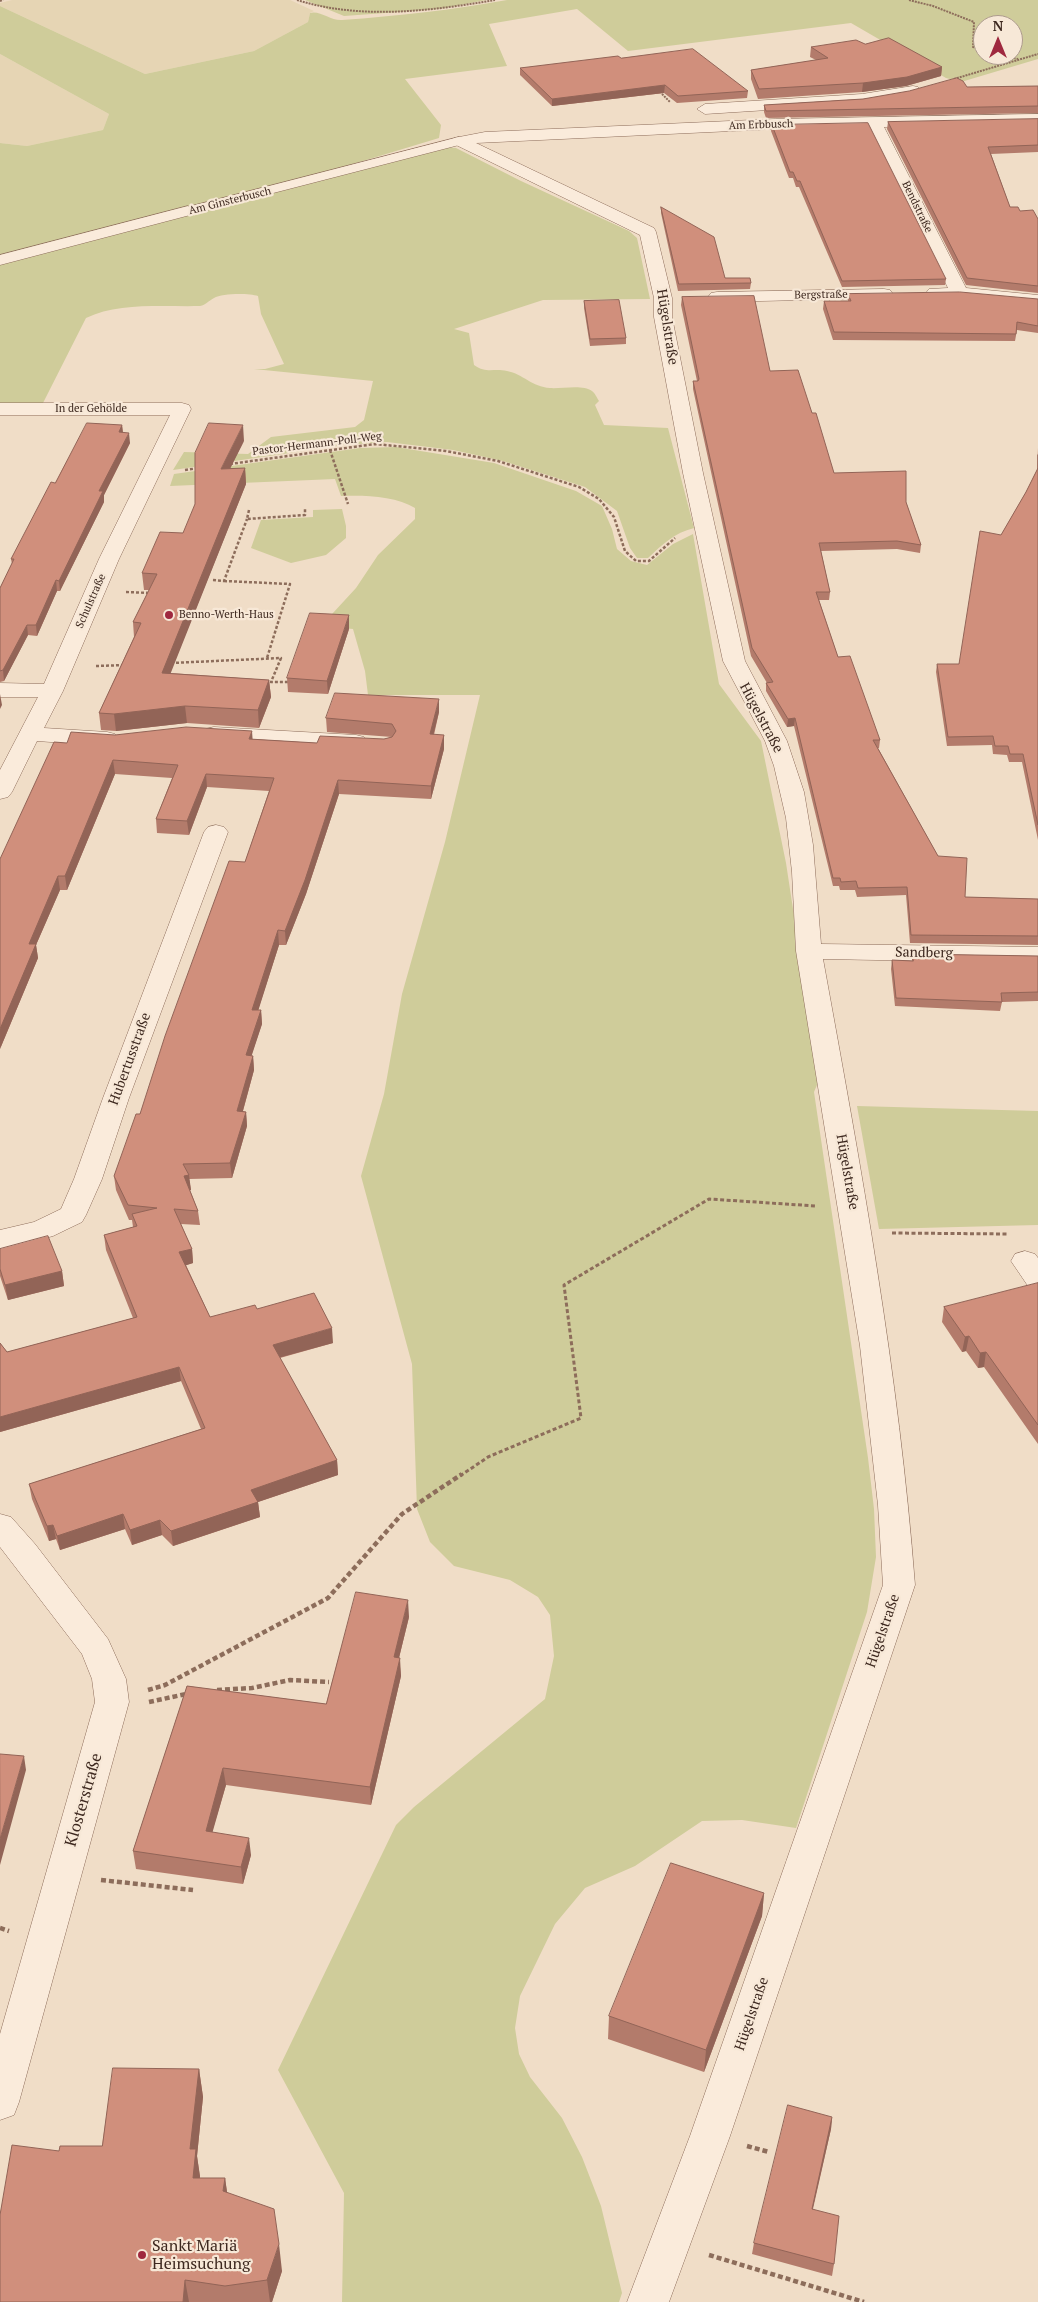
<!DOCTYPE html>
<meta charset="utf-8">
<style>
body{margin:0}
#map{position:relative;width:1038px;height:2302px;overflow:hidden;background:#f0ddc7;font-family:"PT Serif",serif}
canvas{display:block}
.north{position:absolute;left:973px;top:15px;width:50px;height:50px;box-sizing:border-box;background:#f7e8d7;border:1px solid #ad9b8d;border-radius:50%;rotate:0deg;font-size:14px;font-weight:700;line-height:20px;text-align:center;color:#3d281f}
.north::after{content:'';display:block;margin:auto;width:18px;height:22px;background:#9f293f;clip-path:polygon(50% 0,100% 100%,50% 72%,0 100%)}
</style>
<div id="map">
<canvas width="1038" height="2302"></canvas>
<div class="north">N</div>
</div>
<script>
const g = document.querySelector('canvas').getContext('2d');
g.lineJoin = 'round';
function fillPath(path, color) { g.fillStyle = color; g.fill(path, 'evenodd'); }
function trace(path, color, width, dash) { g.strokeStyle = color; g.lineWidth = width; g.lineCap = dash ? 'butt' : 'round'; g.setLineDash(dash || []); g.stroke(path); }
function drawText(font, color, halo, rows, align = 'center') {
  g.font = font + ' "PT Serif",serif'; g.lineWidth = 4.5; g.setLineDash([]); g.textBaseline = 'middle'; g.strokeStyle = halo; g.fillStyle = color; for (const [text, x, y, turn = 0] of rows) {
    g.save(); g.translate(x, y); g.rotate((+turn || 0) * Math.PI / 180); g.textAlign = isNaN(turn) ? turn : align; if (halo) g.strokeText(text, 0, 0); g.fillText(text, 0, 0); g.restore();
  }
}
const farmland = new Path2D(`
 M12 0H290L314 11 310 13 308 22 254 51 145 74 0 6V3Z
 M0 54 109 114 103 130 27 146 0 143Z`);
const green = new Path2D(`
 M305 0H486L440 9 344 16Z
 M507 0H1038V59L961 82 946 78 851 23 628 51 577 9 489 24 507 66 405 79 441 125 439 138 264 191 0 258V143L27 146 103 130 109 114 0 54V6L145 74 254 51 308 22 310 13C320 10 331 21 342 20 398 16 452 10 507 0ZM983 25H1013V55H983Z
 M446 147 456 148 521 181 629 231 637 238 650 299 543 300 454 329 469 333 474 365C487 374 493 368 507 371 523 374 532 387 550 388 561 389 583 384 592 391 595 393 597 398 599 401L595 405 604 425 668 428 694 528C674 533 663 544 648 558H637L630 548 617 511 585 487 503 461 453 450 387 442 344 445 173 470 184 452 248 454 271 437 355 427 364 420 373 381 254 369H265L284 364 261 314 258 296C249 293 222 293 214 298 208 301 206 305 200 306 164 307 119 302 86 318L43 403H0V262Z
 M396 447 494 463 576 491 602 506 612 529 617 549 631 561 647 565 673 544 693 534 719 684 761 741 786 863 819 1080 814 1092 868 1458 874 1509 876 1557 867 1612 796 1828 742 1820 702 1821 635 1866 585 1888 555 1924 520 1996 515 2028 519 2054 530 2077 562 2118 582 2157 601 2206 622 2293 619 2302H342L344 2193 278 2070 396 1825 414 1807 545 1699 554 1656 550 1615 538 1597 510 1580 454 1566 430 1542 417 1509 412 1364 361 1176 384 1094 402 994 445 842 480 695H368L365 671 353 629 321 626 356 588 378 555 415 519V508C396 496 364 495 341 496L335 479 170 486 174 474 360 448Z
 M342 509 346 526V538L326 555 291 563 251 548 261 520 313 517V510Z
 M857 1106 1038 1111V1225L879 1229Z`);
const pathFar3 = new Path2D(`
 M297 0C361 20 430 11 495 0
 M909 0 933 6 974 22 973 47 983 50
 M0 1 3 0
 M1002 55 1018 59
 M954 79 1038 54
 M662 94 670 102`);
const pathFar2 = new Path2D(`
 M330 450 348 504
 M230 464 375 444 446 451 498 461 579 487 599 499 614 517 625 551 636 561H649L675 538
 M185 470 199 468
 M249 510 247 519 305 515V509
 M213 580 224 581 247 519
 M224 581 290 584 267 658
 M126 592 150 593
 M171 663 281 658 271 682H291
 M96 666 125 665`);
const pathFar1 = new Path2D(`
 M892 1233 1009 1234
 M460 1476 488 1457 581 1418 564 1285 709 1199 816 1206`);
const path = new Path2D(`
 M148 1690 165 1685 328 1598 402 1514 462 1474
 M217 1690 252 1688 290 1680 329 1682
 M149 1702 186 1694
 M101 1880 193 1890
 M0 1928 9 1931
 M747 2146 769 2152
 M709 2255 864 2302`);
const lane = new Path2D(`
 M459 137 465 141 463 144 188 215 182 211 184 208Z`);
const street = new Path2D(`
 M913 86 918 87 920 90 918 93 862 104 705 114 697 109 705 104 862 94Z
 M1038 114V124L884 127 966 288 1038 295V305L982 298 929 297 926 293 929 289 948 288 869 127 775 129 476 143 654 228 656 232 672 298V317L703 473 745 661 787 741 804 792 813 845 821 944 1038 947V963L823 959C861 1167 899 1374 915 1585L730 2136 669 2302H627L690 2136 883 1585 878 1505 860 1346 796 951 792 872 786 818 774 766 765 741 723 661 683 473 654 317V298L640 235 454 144 451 141 454 138 485 132 775 119Z
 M188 206 196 211 194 214 0 265V255Z
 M884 289 890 290 893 294 890 298 717 302 711 301 708 297 711 293 717 292Z
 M0 403H182L189 405 191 409 119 559 63 691 44 728 107 732 115 734 118 739 115 744 107 746 37 741 12 792 8 797 0 799V770L38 697H0V683L44 684 99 559 170 415H0Z
 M214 727 356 735 364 737 367 742 364 747 356 749 206 739 203 734 206 729Z
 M216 825 224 827 228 832 129 1098 102 1179 86 1215 82 1222 53 1236 0 1250V1230L34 1222 61 1209 74 1179 103 1098 204 832 208 827Z
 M1025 1251 1035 1254 1038 1258V1289L1028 1286 1011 1261 1015 1254Z
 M0 1514 11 1517 35 1544 108 1639 126 1679 129 1702 19 2102 14 2115 0 2120V2034L95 1702 92 1679 82 1654 0 1547Z`);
const wall = new Path2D(`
 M865 44 942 67 941 76 906 86 862 92 758 99 751 79V70L816 60 810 57 811 47Z
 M621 58 748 91 747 98 677 103 664 93 552 106 520 75V68Z
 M1038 86V113L766 118 764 112V105L863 99 967 87Z
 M1038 119V152L991 154 1010 207 1020 211 1038 219V293L966 285 887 129 888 122Z
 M772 125 946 279 945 285 842 287 799 187H796L793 178H789L771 131Z
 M661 207 725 278 751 283 750 289 678 291 661 213Z
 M848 294 1038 299V333L1017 330 1015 341 833 340 823 309 824 301H848Z
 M682 297 770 371 812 413 834 473 906 502 921 545 920 553 897 549 821 551 830 592 829 600H819L838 657 880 740 879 748H878L938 856 965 897 1038 899V945L910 943 906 895 857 897 855 890H840L839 886H833L794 726 787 727 766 691V683H767L751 656 693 389V381H697L681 305Z
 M584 301 626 338V344L590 346 584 308Z
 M122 425 123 432 130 443 104 495V502L60 591H57L37 636 28 635 4 681 0 682V588L12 564 11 559 55 483Z
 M244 441 230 468H245L246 484 170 673 269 680 271 697 259 728 187 723 116 731 101 730 99 713 134 637 133 622 149 590H144L142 573 183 533Z
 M1038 448V840L1022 762H1009L1007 755 993 754 992 745 947 746 936 672 937 664H959L1001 535 1026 492 1037 470Z
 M349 629 328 694 288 692 287 678Z
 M439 712 434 735H444V749L431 799 339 794 306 894 286 945H279L258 1010H261L262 1024 251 1056H253L254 1070 243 1111 246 1112 247 1126 232 1178 189 1179 191 1190H190L198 1211 200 1225 181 1224 192 1249 193 1263 186 1265 210 1317 257 1309 333 1343 280 1358 337 1460 338 1475 258 1502 260 1517 173 1546 162 1535 132 1545 125 1529 60 1550 56 1539 49 1541 32 1499 29 1484 201 1429 181 1381 0 1432V1343L7 1352 133 1318 106 1250 104 1235 133 1227 132 1220H129L116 1190 114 1176 245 862 269 791 207 787 189 835 157 833 156 819 172 778 115 774 67 890H60L36 945 38 958 0 1049 67 743 115 735 252 739 317 743 384 739 392 737 327 732 326 718Z
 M912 954 1038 956V1001L1002 1002 1000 1011 895 1006 891 969 892 960 912 961Z
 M0 1249 62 1271 64 1286 8 1300 0 1276Z
 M1038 1283V1444L984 1367 978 1368 966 1351 962 1352 942 1322 944 1307Z
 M409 1617 399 1658 401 1676 371 1805 226 1785 212 1832 251 1855 243 1884 136 1869 133 1851 187 1686 326 1704Z
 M764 1893 762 1916 704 2072 608 2039 609 2016Z
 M199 2069 203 2097 197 2156 200 2178H225L227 2193 282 2271 272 2302H0L59 2151 102 2146Z
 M832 2117 831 2129 813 2209 834 2264 832 2276 752 2254 754 2243Z`);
const shadedWall = new Path2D(`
 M942 67 941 76 906 86 862 92 863 83Z
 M665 85 664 93 552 106V99Z
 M122 425 123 435 119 432Z
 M243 425 244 441 222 485 221 469Z
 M129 433 130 443 104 495V502L60 591 59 581 99 491Z
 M245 468 246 484 164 690 162 673Z
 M56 580 57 591 37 636 36 625Z
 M349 615V629L328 694 327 681Z
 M27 625 28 635 4 681 3 670Z
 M269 680 271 697 259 728 258 710Z
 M0 694 2 705 0 709Z
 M439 699V712L430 748V734Z
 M185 706 187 723 116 731 114 714Z
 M795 718 794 726 787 727 788 719Z
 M252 731 253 745 249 739Z
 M444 735V749L431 799V786Z
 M113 760 115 774 67 890 65 876Z
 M206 774 207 787 189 835 187 821Z
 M338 780 339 794 306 894 286 945 285 931Z
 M58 876 60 890 36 945 38 958 0 1049V1029L29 944Z
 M278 930 279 945 254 1024 252 1010Z
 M261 1010 262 1024 247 1070 246 1055Z
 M253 1056 254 1070 239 1125 237 1111Z
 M246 1112 247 1126 232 1178 230 1163Z
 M189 1175 191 1190 186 1191 184 1176Z
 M192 1249 193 1263 181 1267 179 1252Z
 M62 1271 64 1286 8 1300 5 1285Z
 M332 1328 333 1343 274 1359 273 1345Z
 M969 1336 966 1351 962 1352 965 1337Z
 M986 1352 984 1367 978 1368 980 1353Z
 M179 1367 181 1381 0 1432V1417Z
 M337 1460 338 1475 258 1502 260 1517 173 1546 171 1531 251 1490Z
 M123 1514 125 1529 60 1550 57 1536Z
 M160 1520 162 1535 132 1545 130 1530Z
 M53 1525 56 1539 49 1541 47 1526Z
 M408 1600 409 1617 395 1674 394 1657Z
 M400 1658 401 1676 371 1805 370 1787Z
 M24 1756 26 1770 0 1865V1839Z
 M223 1768 226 1785 208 1848 206 1831Z
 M249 1838 251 1855 243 1884 241 1867Z
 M764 1893 762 1916 704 2072 706 2050Z
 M199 2069 203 2097 197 2156 200 2176 197 2205 193 2178 190 2149Z
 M832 2117 831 2129 810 2220 812 2209Z
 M225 2178 229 2205 223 2191Z
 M279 2244 282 2271 272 2302H270L267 2280Z
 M185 2280 189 2302H183Z`);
const building = new Path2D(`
 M889 38 942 67 907 77 863 83 759 89 751 70 828 58 811 47 856 40 865 44Z
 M693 49 748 91 678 96 665 85 552 99 520 68 618 56 621 58Z
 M957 78 963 81 967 87 1038 86V106L766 111 764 105 863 99 909 91Z
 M1038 119V145L988 147 1010 207H1018L1020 211 1033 210 1038 219V286L967 278 888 122Z
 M868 123 946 279 842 281 800 181H797L793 172H790L772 125Z
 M661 207 714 237 725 278H750L751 283 679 284Z
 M960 292 1038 299V326L1017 322 1016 334 834 332 824 301H851L848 294Z
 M754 296 770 371 798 370 812 413H816L834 473 906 471V502L921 545 897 541 819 543 830 592H816L838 657 850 656 880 740H873L938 856 967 858 965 897 1038 899V936L911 935 907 887 858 888 856 881 841 882 840 878H833L795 718 788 719 766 683 773 682 752 648 693 381H698L699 379 682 297Z
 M619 300 626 338 590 339 584 301Z
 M87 423 122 425 119 432 129 433 99 491H103L59 581 56 580 36 625H27L3 670 0 671V588L14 559H11L51 482 55 483Z
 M209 423 243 425 221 469 245 468 162 673 269 680 258 710 185 706 114 714 99 713 141 623 133 622 157 574 142 573 160 532 183 533 195 504V453Z
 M1038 455V825L1023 754H1010L1008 746H995L993 736 948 737 937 664H959L980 531 1001 535 1026 492 1038 468Z
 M310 613 349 615 327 681 287 678Z
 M335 693 439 699 430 734 444 735 431 786 338 780 305 880 285 931 278 930 252 1010H261L246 1055 253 1056 237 1111 246 1112 230 1163 183 1164 189 1175 184 1176 198 1211 174 1209 192 1249 179 1252 210 1317 255 1305 257 1309 314 1293 332 1328 273 1345 337 1460 251 1490 258 1502 171 1531 160 1520 130 1530 123 1514 57 1536 53 1525 47 1526 29 1484 205 1428 179 1367 0 1417V1343L7 1352 137 1317 104 1235 137 1226 132 1214 157 1208 128 1205 114 1176 136 1114H140L165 1036 229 861 245 862 274 778 206 774 187 821 156 819 178 765 113 760 65 876H58L29 944H36L0 1029V859L54 742 67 743 71 732 115 735 186 727 252 731 249 739 317 743 320 736 384 739 392 737 396 731 392 724 326 718Z
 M912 954 1038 956V992L1001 993 1002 1002 896 998 892 960 913 961Z
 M48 1236 62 1271 5 1285 0 1269V1249Z
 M1038 1283V1425L986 1352 980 1353 969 1336 965 1337 944 1307Z
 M356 1592 408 1600 394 1657 400 1658 370 1787 223 1768 206 1831 249 1838 241 1867 133 1851 187 1686 326 1704Z
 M0 1754 24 1756 0 1839Z
 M671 1863 764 1893 706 2050 609 2016Z
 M113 2068 199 2069 190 2149H196L193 2178H225L223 2191 274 2209 279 2244 267 2280 225 2286 185 2280 183 2302H0V2215L12 2145 59 2151 60 2146H102Z
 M788 2105 832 2117 812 2209 839 2216 834 2264 754 2243Z`);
const markers = [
 [169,615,5,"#9f293f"],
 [142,2255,5,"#9f293f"]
];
const farStreetnames = [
 ["Am Erbbusch",761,125,-2],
 ["Am Ginsterbusch",230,201,-14],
 ["Bendstraße",917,207,64],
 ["Bergstraße",821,295,-1],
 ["In der Gehölde",91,409],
 ["Pastor-Hermann-Poll-Weg",317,444,-7],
 ["Schulstraße",91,601,-66]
];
const farPoinames = [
 ["Benno-Werth-Haus",179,615]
];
const streetNames = [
 ["Hügelstraße",667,327,81],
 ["Hügelstraße",761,718,62],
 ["Sandberg",924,953,1],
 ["Hubertusstraße",130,1059,-70],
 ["Hügelstraße",847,1172,80],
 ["Hügelstraße",883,1631,-71],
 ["Hügelstraße",752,2014,-71]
];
const nearStreetnames = [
 ["Klosterstraße",84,1800,-74]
];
const nearPoinames = [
 ["Sankt Mariä",152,2246],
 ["Heimsuchung",152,2264]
];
fillPath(farmland, '#e6d5b4');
fillPath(green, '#cfcc9a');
trace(lane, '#8d6d5b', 1);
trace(street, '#8d6d5b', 1);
trace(pathFar3, '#8d6d5b', 2, [2, 1]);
trace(pathFar2, '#8d6d5b', 2.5, [3, 2]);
trace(pathFar1, '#8d6d5b', 3, [4, 2.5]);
trace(path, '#8d6d5b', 4.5, [5, 3]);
fillPath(lane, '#faebdb');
fillPath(street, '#faebdb');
fillPath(wall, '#b37b6b');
fillPath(shadedWall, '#926457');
fillPath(building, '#d08f7c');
trace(building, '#926457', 1);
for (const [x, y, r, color] of markers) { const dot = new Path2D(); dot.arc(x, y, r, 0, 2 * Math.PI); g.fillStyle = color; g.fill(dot); trace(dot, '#f7e8d7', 2); }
drawText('11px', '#3d281f', '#f7e8d7', farStreetnames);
drawText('11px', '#3d281f', '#f7e8d7', farPoinames, 'left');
drawText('14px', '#3d281f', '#f7e8d7', streetNames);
drawText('16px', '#3d281f', '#f7e8d7', nearStreetnames);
drawText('16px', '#3d281f', '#f7e8d7', nearPoinames, 'left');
</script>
